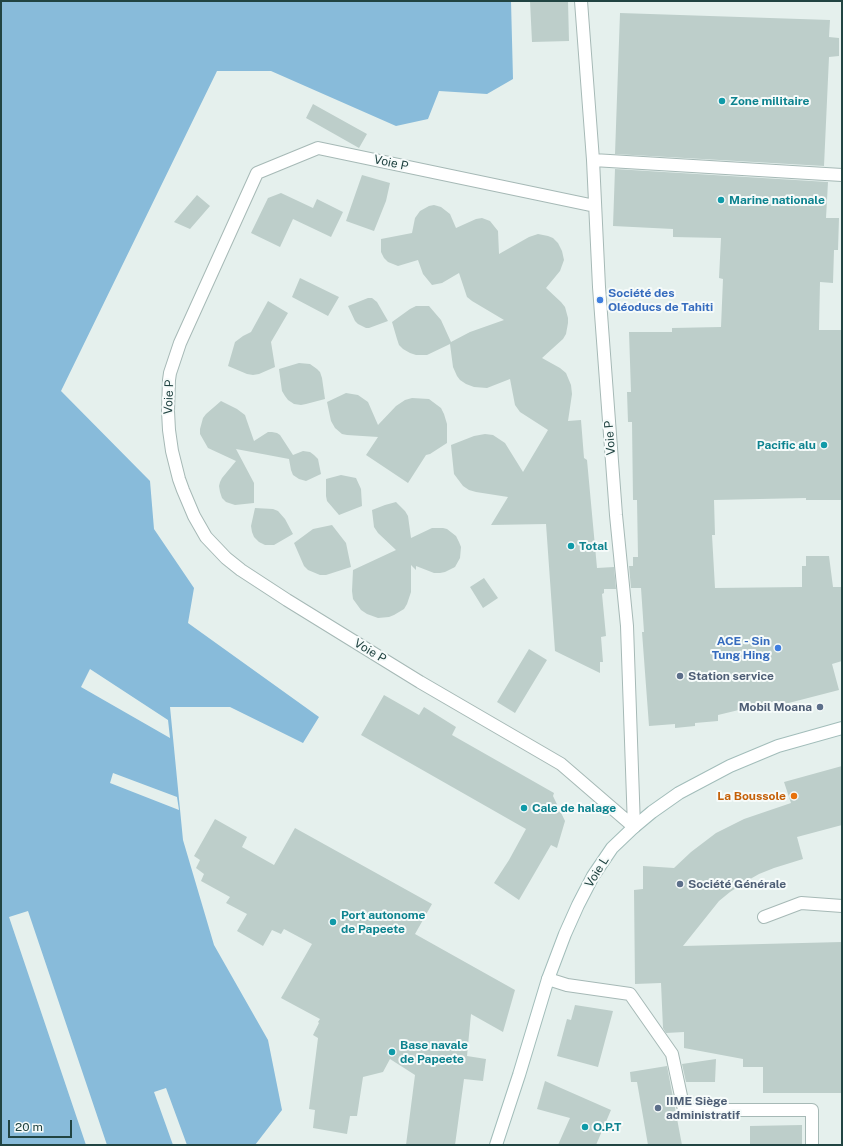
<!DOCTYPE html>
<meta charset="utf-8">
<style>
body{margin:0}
#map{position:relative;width:843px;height:1146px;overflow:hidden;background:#e5f0ed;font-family:"Public Sans",sans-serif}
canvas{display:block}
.frame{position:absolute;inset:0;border:2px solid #214442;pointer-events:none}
.scale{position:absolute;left:8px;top:1120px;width:64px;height:18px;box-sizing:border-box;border:2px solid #214442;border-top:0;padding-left:5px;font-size:12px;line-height:14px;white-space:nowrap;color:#214442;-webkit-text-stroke:3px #f6fbfa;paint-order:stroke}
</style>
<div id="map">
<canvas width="843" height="1146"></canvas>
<div class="frame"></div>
<div class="scale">20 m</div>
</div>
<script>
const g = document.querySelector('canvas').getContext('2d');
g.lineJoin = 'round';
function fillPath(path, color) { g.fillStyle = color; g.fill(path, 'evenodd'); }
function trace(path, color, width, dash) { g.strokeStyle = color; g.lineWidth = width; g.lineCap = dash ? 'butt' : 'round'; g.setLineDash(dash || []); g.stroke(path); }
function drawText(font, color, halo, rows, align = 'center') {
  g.font = font + ' "Public Sans",sans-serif'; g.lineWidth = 4; g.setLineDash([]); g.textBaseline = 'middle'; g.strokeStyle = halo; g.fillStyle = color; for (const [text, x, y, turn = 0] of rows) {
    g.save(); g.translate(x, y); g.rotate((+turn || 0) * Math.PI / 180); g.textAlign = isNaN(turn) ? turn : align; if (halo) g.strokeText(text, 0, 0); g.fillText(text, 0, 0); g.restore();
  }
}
const water = new Path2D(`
 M1 1H511L513 79 487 94 439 91 428 119 396 126 271 71H217L61 391 150 481 154 529 194 588 188 623 319 717 303 743 230 707H170L183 840 214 945 268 1040 282 1110 255 1145H1Z`);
const pier = new Path2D(`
 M90 669 168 720 170 738 81 687Z
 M113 773 177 797 179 810 110 783Z
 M28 911 107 1145H86L9 917Z
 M166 1088 187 1145H173L154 1092Z`);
const building = new Path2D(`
 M530 1H568L569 41 532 42Z
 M620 13 830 20 829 37 839 38V56L829 57 824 166 615 154Z
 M313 104 367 134 359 148 306 118Z
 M615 169 828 182 826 218H839L838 250H834L833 283 820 282 819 330H842V500H806V498L714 500 715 535H712L715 588 802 587V566H806V556H829L833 587H842V661L832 664 839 690 777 706 776 701 718 715V721L695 723V726L675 728V724L649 726 642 632H644L641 588H631L629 566H633V557H638L637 500H633L632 422H628L627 392H631L629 332H672V328L721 327 723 279 719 278 721 238 673 237V229L613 226Z
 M362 175 390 183 386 201 374 231 346 221Z
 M281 193 313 208 317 199 343 212 331 237 293 219 280 247 251 233 268 198Z
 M197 195 210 206 190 229 174 222Z
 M434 205 441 207 450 214 456 228 476 219 482 218 490 221 498 231 499 254 529 237 538 234 548 236 553 238 558 243 562 251 564 260 560 271 546 288 561 302 565 307 568 318V323L566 334 563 339 542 358 560 368 566 373 571 385 572 394 568 421 581 420 584 458 587 460 597 568 614 567 616 589H604V593L602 594 606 636 601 637 603 662H600V673L555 651 546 524 491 525 508 497 476 492 469 490 463 486 454 474 451 445 474 436 485 434 493 435 505 443 523 472 548 430 520 412 515 405 510 379 487 388 474 387 466 384 460 380 457 376 453 367 450 344 427 355H416L410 353 403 349 399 345 397 339 392 322 410 309 416 306H429L441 320 451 342 470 332 504 320 472 301 467 297 459 273 442 283 432 285 423 274 418 260 398 266 388 262 384 258 381 252V239L412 233 415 218 420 211 429 206Z
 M300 278 339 297 328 316 292 297Z
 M368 298H372L377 302 388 321 369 328H366L358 324 355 321 348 306Z
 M268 301 288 313 271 342 275 367 259 374 253 375 247 374 228 366 235 342 243 336 251 332Z
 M299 363 310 364 317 369 320 372 322 378 325 399 306 404 301 405 294 404 288 400 285 396 282 391 279 369Z
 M346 393 358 395 368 402 378 425 396 406 405 400 412 398 429 399 441 408 444 414 447 424V443L430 454 426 455 408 483 366 455 378 437 347 435 342 434 335 428 331 421 327 402Z
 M221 401 237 409 245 415 247 421 254 441 268 432H272L277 433 280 435 293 455 303 451 310 452 314 455 318 459 321 474 306 481 299 479 293 475 291 470 289 459 236 449 254 483V503L235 505 226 502 222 498 220 492 219 486 220 482 222 478 236 461 208 448 200 434V429L203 418 206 414Z
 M341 475 356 478 361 489 362 506 339 515 327 501 326 496V479Z
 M396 502 405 511 408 516 411 538 432 528H443L447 529 456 536 459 542 461 547 460 558 455 567 445 572 440 573H434L416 566V570L411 565V592L407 604 404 609 394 615 389 617 378 618 367 614 361 610 353 599 352 591 353 570 396 550 378 533 374 527 372 510 385 505Z
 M255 508 273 509 278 511 285 519 293 534 274 545H265L259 542 254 537 252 532 251 526Z
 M332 525 346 543 351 567 326 575H320L308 570 304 566 294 543 313 529Z
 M484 578 498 598 483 608 470 587Z
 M529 649 547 660 515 713 497 702Z
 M384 695 419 715 424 707 456 727 452 735 554 793 553 796 565 821 557 848 551 845 519 900 494 883 509 860 526 829 361 735Z
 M842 766V825L797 837 803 859 774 868 759 874 745 882 730 892 719 901 683 946 842 942V1093H763V1067H743V1059L684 1048V1032L666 1033 663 1028 661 983 635 984 634 890 643 889V866L674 868 691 852 716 833 744 819 791 803 784 782Z
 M215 819 247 837 242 847 274 865 295 828 432 904 415 934 515 990 503 1032 471 1014 467 1056 486 1059 483 1081 464 1079 455 1145H406L415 1075 390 1059 383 1072 363 1077 357 1116H350L347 1134 313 1128 315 1110 309 1109 318 1038 313 1035 319 1023 318 1022 320 1019 281 998 312 944 284 929 281 934 272 930 263 946 237 931 247 914 226 903 230 897 201 881 204 874 196 868 200 860 194 856Z
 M575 1005 613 1011 598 1067 557 1056 567 1019 571 1020Z
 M716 1059 715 1082H686L682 1064Z
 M667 1066 682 1145H648L637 1082H631L630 1072Z
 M545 1081 611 1110 596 1145H558L570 1118 537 1109Z
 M802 1125V1145H750V1126Z`);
const lane = new Path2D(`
 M581 1 593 160 599 287 616 515 627 626 634 827
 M593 160 842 175
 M595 206 318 148 257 173 180 343 170 373 169 380 168 411 169 430 172 451 179 479 183 490 194 516 206 537 226 558 241 570 287 600 420 682 561 764 634 827
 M764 917 801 903 842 906
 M548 979 567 985 630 994 672 1054 684 1110H812V1145`);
const secondary = new Path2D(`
 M496 1145 519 1075 548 979 565 934 578 905 593 876 612 848 634 827 652 812 679 793 730 766 778 746 842 728`);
const markers = [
 [722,101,4,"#0f9aa8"],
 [721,200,4,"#0f9aa8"],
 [600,300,4,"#3f7fe0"],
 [824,445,4,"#0f9aa8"],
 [571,546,4,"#0f9aa8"],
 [778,648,4,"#3f7fe0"],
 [680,676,4,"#5c6f8a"],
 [820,707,4,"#5c6f8a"],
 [794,796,4,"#e8710a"],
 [524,808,4,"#0f9aa8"],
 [680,884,4,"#5c6f8a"],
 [333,922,4,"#0f9aa8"],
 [392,1052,4,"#0f9aa8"],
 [658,1108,4,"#5c6f8a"],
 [585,1127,4,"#0f9aa8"]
];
const cultureNames = [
 ["Zone militaire",730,101],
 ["Marine nationale",729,200],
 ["Pacific alu",816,445,"right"],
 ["Total",579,546],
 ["Cale de halage",532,808],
 ["Port autonome",341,915],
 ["de Papeete",341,929],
 ["Base navale",400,1045],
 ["de Papeete",400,1059],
 ["O.P.T",593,1127]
];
const streetNames = [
 ["Voie P",391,163,12],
 ["Voie P",169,397,-88],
 ["Voie P",610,438,-94],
 ["Voie P",370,651,31],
 ["Voie L",597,872,-58]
];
const shopNames = [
 ["Société des",608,293],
 ["Oléoducs de Tahiti",608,307],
 ["ACE - Sin",770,641,"right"],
 ["Tung Hing",770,655,"right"]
];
const serviceNames = [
 ["Station service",688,676],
 ["Mobil Moana",812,707,"right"],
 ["Société Générale",688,884],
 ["IIME Siège",666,1101],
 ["administratif",666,1115]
];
const foodNames = [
 ["La Boussole",786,796]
];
fillPath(water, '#88bbda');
fillPath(pier, '#e5f0ed');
fillPath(building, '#bdceca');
trace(lane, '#a6b9b6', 14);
trace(secondary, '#a2bdba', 14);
trace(lane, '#fff', 12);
trace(secondary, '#fff', 12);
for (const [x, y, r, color] of markers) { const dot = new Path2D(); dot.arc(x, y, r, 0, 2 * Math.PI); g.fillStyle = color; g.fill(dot); trace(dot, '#f6fbfa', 1.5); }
drawText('bold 12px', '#0d838f', '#f6fbfa', cultureNames, 'left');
drawText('12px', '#214442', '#f6fbfa', streetNames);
drawText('bold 12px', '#366cbe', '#f6fbfa', shopNames, 'left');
drawText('bold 12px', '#4e5e75', '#f6fbfa', serviceNames, 'left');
drawText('bold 12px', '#c56008', '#f6fbfa', foodNames, 'right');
</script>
